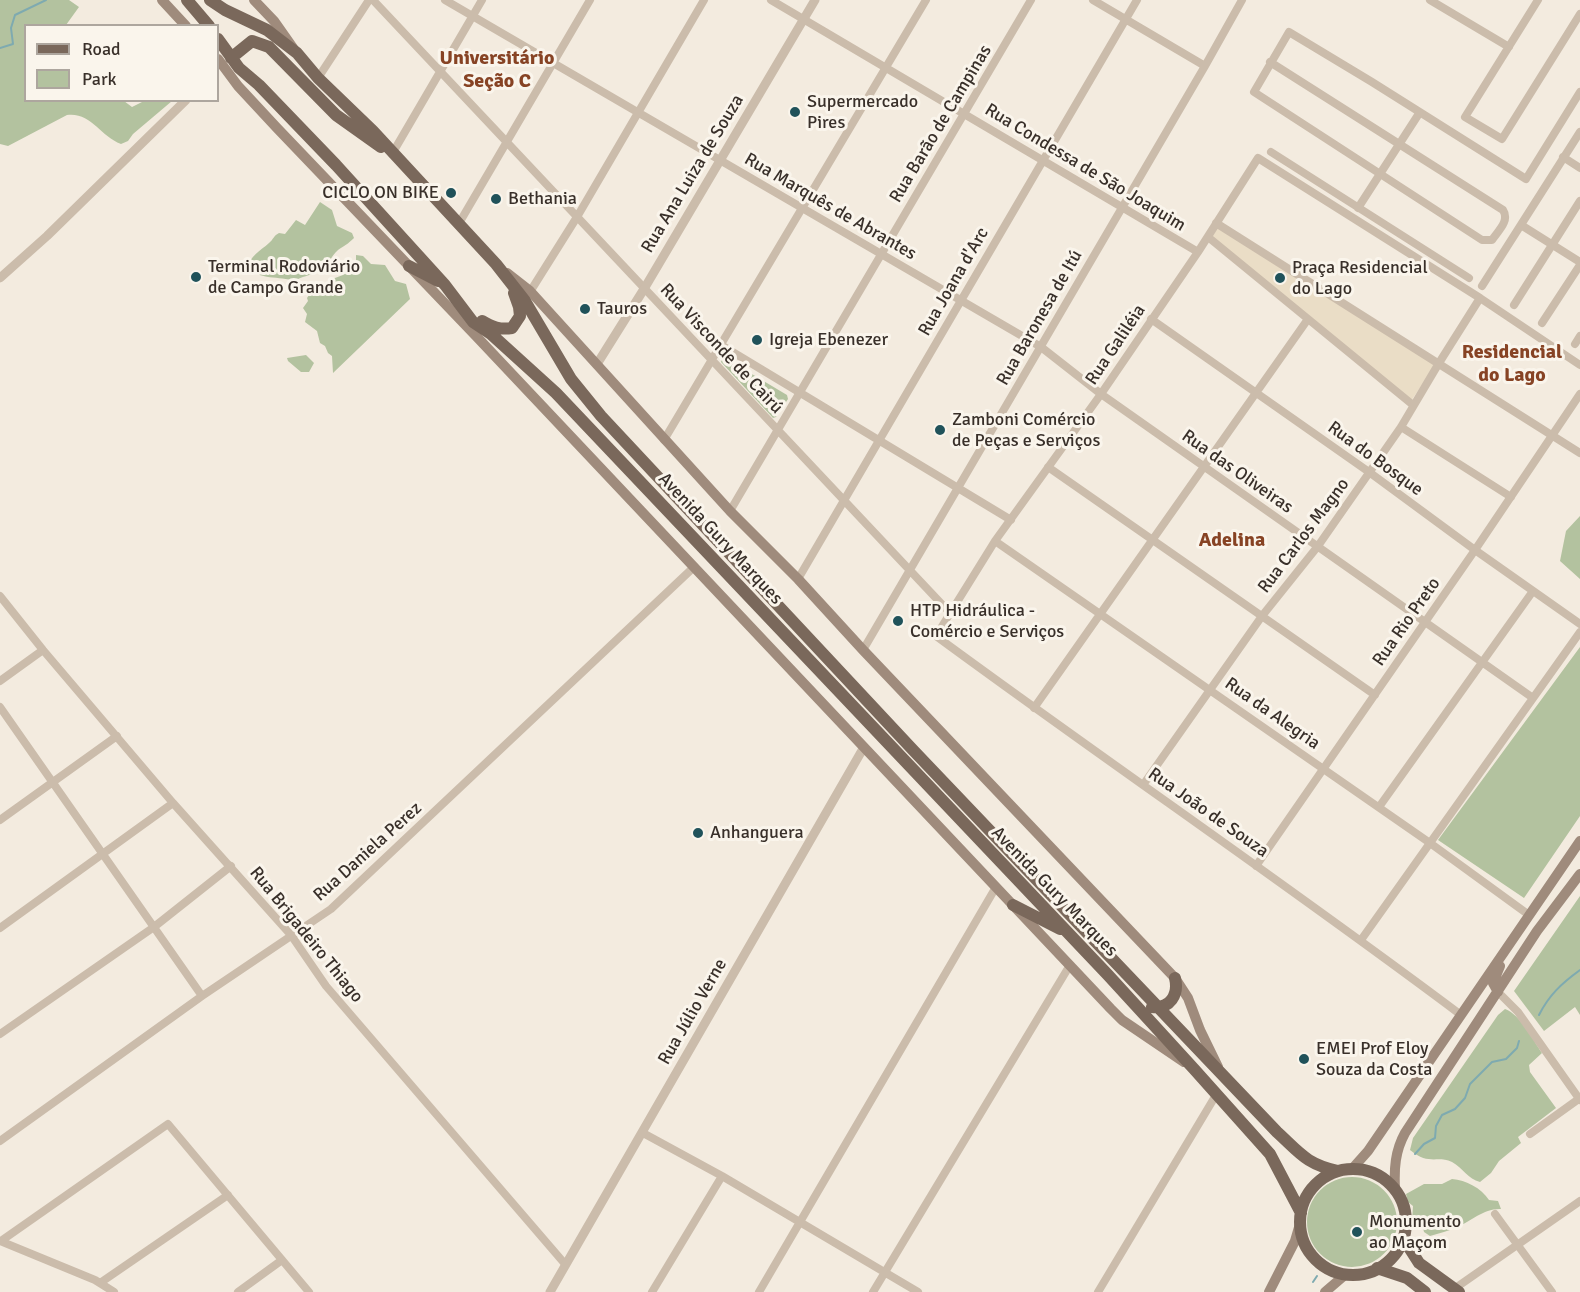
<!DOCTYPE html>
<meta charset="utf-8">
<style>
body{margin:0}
#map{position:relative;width:1580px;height:1292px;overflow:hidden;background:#f3ebdf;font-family:Signika,sans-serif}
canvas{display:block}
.legend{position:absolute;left:24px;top:24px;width:195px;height:78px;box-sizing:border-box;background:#faf5ec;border:2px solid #ada69e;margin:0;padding:8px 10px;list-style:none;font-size:18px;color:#39302a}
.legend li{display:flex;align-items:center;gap:12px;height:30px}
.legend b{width:30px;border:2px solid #ada69e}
</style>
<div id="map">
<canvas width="1580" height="1292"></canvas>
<ul class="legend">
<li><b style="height:8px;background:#7a685b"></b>Road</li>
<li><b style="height:16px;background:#b3c29f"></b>Park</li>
</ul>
</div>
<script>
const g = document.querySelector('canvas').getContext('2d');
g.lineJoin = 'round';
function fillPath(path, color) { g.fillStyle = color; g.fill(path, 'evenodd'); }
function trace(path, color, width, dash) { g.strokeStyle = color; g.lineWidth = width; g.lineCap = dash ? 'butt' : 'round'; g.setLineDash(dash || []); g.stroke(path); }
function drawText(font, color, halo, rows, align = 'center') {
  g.font = font + ' Signika,sans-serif'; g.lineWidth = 6; g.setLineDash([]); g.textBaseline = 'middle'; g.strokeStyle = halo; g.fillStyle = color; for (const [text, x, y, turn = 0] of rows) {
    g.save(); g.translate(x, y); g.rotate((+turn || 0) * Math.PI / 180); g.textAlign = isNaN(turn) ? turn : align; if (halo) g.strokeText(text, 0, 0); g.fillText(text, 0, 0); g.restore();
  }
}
const green = new Path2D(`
 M0 0H69L79 7 66 25 26 26V100L124 101 132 107 144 101H172L133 134 128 141 121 144C100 136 91 112 67 115L8 146 0 144Z
 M320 202 332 210 337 226 352 233 354 238C348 244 344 246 338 250 330 257 329 266 317 272 309 276 302 276 295 281 279 276 260 280 247 268 250 256 260 251 269 243 274 239 273 236 279 233L285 234 296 220 305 225Z
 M356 255 363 256 371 264 385 265 395 281 406 284 410 299 333 373 332 356 328 353 325 346 320 343 317 331 305 322 307 314 303 308 308 301 307 298 313 289 323 288 335 278 343 275 356 260Z
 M306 355 314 363 309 372H301L288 361 287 358Z
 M725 358 787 395 788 399 776 417 773 418 721 362 722 359Z
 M1580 516V579L1560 561 1566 531Z
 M1580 647V816L1524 898 1438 840Z
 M1580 896V1015L1575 1007 1544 1031 1514 991Z
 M1505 1009C1521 1015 1533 1040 1542 1053L1529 1065 1530 1072 1556 1108 1518 1137 1521 1143 1499 1161 1491 1173 1480 1182C1468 1179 1463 1168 1452 1162 1437 1155 1429 1166 1410 1150L1413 1138 1498 1015Z
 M1307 1222a45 45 0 1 1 90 0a45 45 0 1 1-90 0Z
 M1452 1179C1466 1180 1481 1188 1489 1200L1498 1201 1501 1209C1484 1208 1472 1221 1457 1227 1449 1231 1439 1233 1430 1236L1424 1232 1423 1228 1412 1222 1413 1206 1408 1202 1406 1194 1424 1184H1442Z`);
const plaza = new Path2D(`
 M1218 225 1436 364 1411 401 1210 238Z`);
const stream = new Path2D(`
 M0 48 13 44 11 28 15 15 46 0
 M1539 1015C1549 995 1562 983 1580 970
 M1415 1154 1424 1144 1435 1138 1436 1126 1442 1115 1455 1109 1465 1098 1470 1084 1492 1062 1506 1059 1517 1048 1519 1041
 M1313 1282 1317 1276`);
const minor = new Path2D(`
 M373 0 951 614
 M445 0 1041 347 1101 394 1533 698
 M771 0 1198 252
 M1093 0 1205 66
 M1430 0 1509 47
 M1538 0 1465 117 1502 139 1580 14
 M1270 62 1503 210C1510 221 1498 231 1492 240H1482L1254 92 1289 32 1372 82 1526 179 1580 92
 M318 78 369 0
 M1271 152 1469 278
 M392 154 482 0
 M1563 157 1580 168
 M1358 208 1420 112
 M1216 223 1580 453
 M458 225 590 0
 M1521 225 1580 262
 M1208 237 1413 405
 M1482 286 1580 132
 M528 295 577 217 704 0
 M1514 305 1580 201
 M1151 319 1369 472 1475 550 1580 624
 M1542 323 1580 265
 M1575 344 1580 336
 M721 345 1011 520
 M1401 427 1511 497
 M664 440 926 0
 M1048 467 1375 695
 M730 511 1031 0
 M995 541 1430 843 1529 915
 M798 579 1137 0
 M0 596 43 650 173 803 291 935 326 986 565 1264
 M863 650 1205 66 1242 0
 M0 681 43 650
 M0 707 202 996
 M1034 708 1308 319
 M1143 785 1262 616 1318 546 1401 427 1439 363 1480 298
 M1379 807 1533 591
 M0 820 117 736
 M1256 866 1475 550 1580 394
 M0 928 173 803
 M1361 940 1580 632
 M1498 992 1518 1012 1580 1100
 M1461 1015C1288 885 1110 764 936 636L995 541 1101 394 1198 252 1258 158 1480 298 1580 365
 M0 1034 154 927 231 866
 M643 1133 722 1176 918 1292
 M1530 1134 1580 1098
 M0 1141 202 996 331 909 694 567
 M1495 1214 1552 1292
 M0 1241 95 1280 114 1292
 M1 1241 168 1124 309 1292
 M100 1283 228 1195
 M1454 1289 1580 1201
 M238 1292 282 1260
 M652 1292 722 1176
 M759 1292 996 887
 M873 1292 1070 965
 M1098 1292 1216 1095`);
const tertiary = new Path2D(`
 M0 278 47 236 186 100
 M597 364 644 289 815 0
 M550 1292 864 747`);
const secondary = new Path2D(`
 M162 0 186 26
 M254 0 274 21 293 48
 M218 59 238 86 277 128 476 336 1111 1009 1122 1020 1184 1062
 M507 273 530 291 730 511 798 579 863 650 1175 978 1188 998 1200 1030 1218 1067
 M1498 992 1493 983 1500 966
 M1352 1169 1368 1151 1580 841
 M1395 1189C1394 1169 1395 1151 1405 1133L1537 931 1580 874
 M1269 1292 1295 1241 1300 1224
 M1325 1292 1346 1274`);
const primary = new Path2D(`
 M187 0 209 26
 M210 0 225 10 267 30 280 40 297 53 318 78 373 131 496 264 525 301 571 379 601 416 913 750 1277 1132C1300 1153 1306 1164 1338 1171
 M218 39 239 68 259 85 336 165 445 285 473 322 491 334 556 393 1108 975 1194 1069 1270 1154 1301 1213
 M231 58 252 41 269 47 336 115 381 147
 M409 266 438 281
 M482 321C492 327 500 330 512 328L520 316 519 307 514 293
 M1013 905 1060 929
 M1152 1007C1170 1009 1179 995 1175 978
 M1300 1222a53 53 0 1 1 106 0a53 53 0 1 1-106 0Z
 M1403 1238 1419 1263 1459 1292
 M1377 1268 1407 1278 1425 1292`);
const markers = [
 [795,112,6,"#20525a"],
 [451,193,6,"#20525a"],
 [496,199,6,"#20525a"],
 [196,277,6,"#20525a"],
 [1280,278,6,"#20525a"],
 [585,309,6,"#20525a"],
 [757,340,6,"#20525a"],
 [940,430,6,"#20525a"],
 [898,621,6,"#20525a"],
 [698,833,6,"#20525a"],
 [1304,1059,6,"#20525a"],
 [1357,1232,6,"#20525a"]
];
const poiNames = [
 ["Supermercado",807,102],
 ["Pires",807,123],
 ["CICLO ON BIKE",439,193,"right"],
 ["Bethania",508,199],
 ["Terminal Rodoviário",208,267],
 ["de Campo Grande",208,288],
 ["Praça Residencial",1292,268],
 ["do Lago",1292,289],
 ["Tauros",597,309],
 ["Igreja Ebenezer",769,340],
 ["Zamboni Comércio",952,420],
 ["de Peças e Serviços",952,441],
 ["HTP Hidráulica -",910,611],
 ["Comércio e Serviços",910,632],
 ["Anhanguera",710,833],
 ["EMEI Prof Eloy",1316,1049],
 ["Souza da Costa",1316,1070],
 ["Monumento",1369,1222],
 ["ao Maçom",1369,1243]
];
const streetNames = [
 ["Rua Barão de Campinas",941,124,-59],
 ["Rua Condessa de São Joaquim",1085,168,31],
 ["Rua Ana Luiza de Souza",693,174,-59],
 ["Rua Marquês de Abrantes",830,207,30],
 ["Rua Joana d'Arc",954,282,-60],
 ["Rua Baronesa de Itú",1040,318,-60],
 ["Rua Galiléia",1116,345,-56],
 ["Rua Visconde de Cairú",721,349,47],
 ["Rua do Bosque",1375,459,36],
 ["Rua das Oliveiras",1237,472,35],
 ["Rua Carlos Magno",1304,536,-53],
 ["Avenida Gury Marques",720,539,47],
 ["Rua Rio Preto",1407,622,-55],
 ["Rua da Alegria",1272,714,35],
 ["Rua João de Souza",1208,813,35],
 ["Rua Daniela Perez",368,852,-42],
 ["Avenida Gury Marques",1054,892,46],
 ["Rua Brigadeiro Thiago",306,935,51],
 ["Rua Júlio Verne",693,1012,-60]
];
const neighbourhoodNames = [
 ["Universitário",497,59],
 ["Seção C",497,82],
 ["Residencial",1512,353],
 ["do Lago",1512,376],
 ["Adelina",1232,541]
];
fillPath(green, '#b3c29f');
fillPath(plaza, '#eaddc6');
trace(stream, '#7eaab0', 2);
trace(minor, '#cbbcab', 8);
trace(tertiary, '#cbbcab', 9);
trace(secondary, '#9f8b7c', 10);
trace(primary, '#7a685b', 12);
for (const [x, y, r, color] of markers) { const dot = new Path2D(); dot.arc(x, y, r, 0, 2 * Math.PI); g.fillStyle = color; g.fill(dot); trace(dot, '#faf5ec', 2); }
drawText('18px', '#39302a', '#faf5ec', poiNames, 'left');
drawText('18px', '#39302a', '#faf5ec', streetNames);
drawText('bold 20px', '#874324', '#faf5ec', neighbourhoodNames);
</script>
